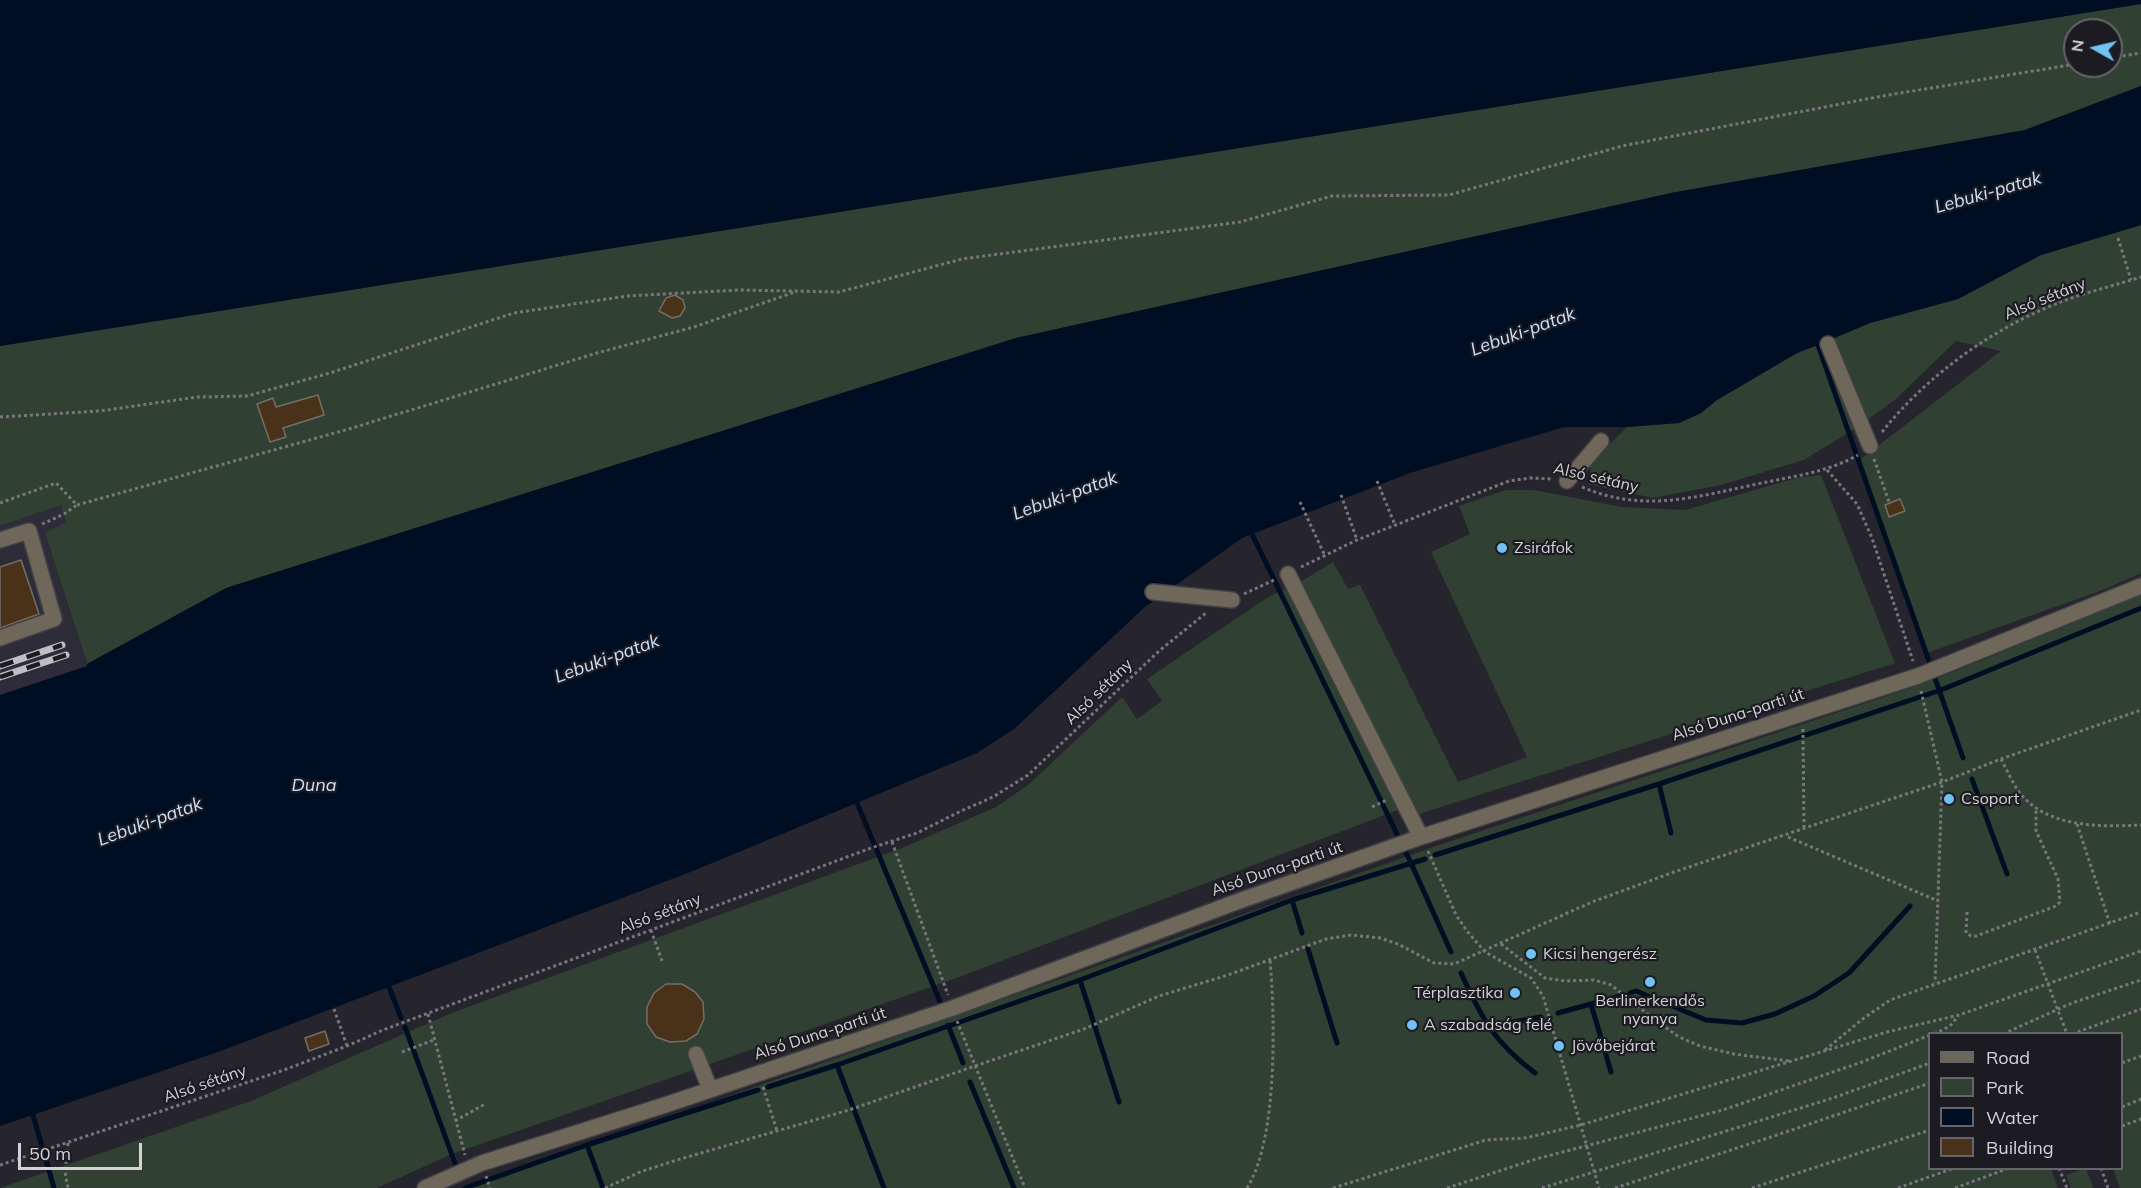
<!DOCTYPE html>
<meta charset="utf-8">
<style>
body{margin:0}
#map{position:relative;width:2141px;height:1188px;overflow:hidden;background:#26242c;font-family:Mulish,sans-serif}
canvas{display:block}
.legend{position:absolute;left:1928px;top:1032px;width:195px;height:138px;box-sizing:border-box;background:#1c1b22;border:2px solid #65646a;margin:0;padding:8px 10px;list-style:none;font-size:18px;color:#d3d2d7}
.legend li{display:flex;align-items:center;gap:12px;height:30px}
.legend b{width:30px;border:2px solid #65646a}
.north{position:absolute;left:2063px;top:18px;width:60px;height:60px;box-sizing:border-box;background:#1c1b22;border:2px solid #65646a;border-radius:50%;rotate:278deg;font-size:16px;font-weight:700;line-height:24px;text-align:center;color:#d3d2d7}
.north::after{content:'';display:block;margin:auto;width:21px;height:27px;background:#70c1f4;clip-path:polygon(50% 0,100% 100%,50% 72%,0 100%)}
.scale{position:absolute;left:18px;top:1143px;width:124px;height:27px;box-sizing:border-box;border:3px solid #d3d2d7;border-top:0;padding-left:8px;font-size:18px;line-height:21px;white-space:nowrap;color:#d3d2d7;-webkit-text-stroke:4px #1c1b22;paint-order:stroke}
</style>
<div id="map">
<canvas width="2141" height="1188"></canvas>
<ul class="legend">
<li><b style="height:8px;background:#6e675a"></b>Road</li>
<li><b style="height:16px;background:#304032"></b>Park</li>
<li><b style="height:16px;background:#000e23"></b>Water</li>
<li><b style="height:16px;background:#49311a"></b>Building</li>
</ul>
<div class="north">N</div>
<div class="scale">50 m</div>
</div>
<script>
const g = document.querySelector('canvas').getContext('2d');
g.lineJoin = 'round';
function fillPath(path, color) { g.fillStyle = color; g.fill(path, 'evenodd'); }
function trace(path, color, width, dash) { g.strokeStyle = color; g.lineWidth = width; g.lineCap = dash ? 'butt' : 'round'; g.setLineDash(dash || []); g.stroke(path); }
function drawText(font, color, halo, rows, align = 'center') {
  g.font = font + ' Mulish,sans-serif'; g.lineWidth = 4.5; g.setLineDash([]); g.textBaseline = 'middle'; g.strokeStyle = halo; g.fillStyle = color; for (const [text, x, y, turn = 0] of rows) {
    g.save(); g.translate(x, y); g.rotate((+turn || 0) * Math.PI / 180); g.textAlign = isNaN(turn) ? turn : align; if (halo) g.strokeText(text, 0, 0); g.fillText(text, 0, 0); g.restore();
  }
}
const built = new Path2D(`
 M61 505 67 522 45 534 87 666 0 695V526Z`);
const green = new Path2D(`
 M2141 4V86L2025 130 1671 193 1016 338 226 588 87 664 45 533 66 522 61 505 0 526V346ZM2075 30H2111V66H2075Z
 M2141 225V573L2108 588 1927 653 1857 462 2001 351 1956 341 1896 399 1859 426 1804 460 1721 485 1653 498 1588 484 1592 461 1627 427 1679 423 1701 413 1717 400 1797 353 1818 345 1870 323 1958 299 2041 255Z
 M1821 475 1895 663 1416 815 1411 805 954 979 452 1154 377 1188H0L251 1101 449 1014 902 848 996 807 1028 785 1122 697 1137 719 1162 701 1147 679 1268 597 1300 582 1333 562 1348 589 1360 585 1458 782 1527 757 1431 552 1470 534 1459 506 1505 490H1534L1622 507 1685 510 1800 477Z
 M2141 595V1188H2120L2113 1169 2122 1168V1034H1930V1168L2051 1169 2058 1188H469L1436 846 1902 691 1958 670Z
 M2083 1169H2086L2094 1188H2071L2066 1175Z`);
const water = new Path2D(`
 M0 0H2141V4L0 346Z
 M2141 86V225L2041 255 1958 299 1870 323 1818 345 1797 353 1717 400 1701 413 1679 423 1627 427H1564L1410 473 1242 538 1145 607 1014 729 977 753 693 871 218 1052 0 1126V695L87 666V664L226 588 1016 338 1671 193 2025 130Z`);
const stream = new Path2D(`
 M1818 345 1963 758
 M1252 534 1411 863 1451 952
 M1972 779 2007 874
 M1659 784 1671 833
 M857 803 941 1004
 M1435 855 1659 784 1941 690 2141 608
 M1292 900 1302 933
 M1308 949 1337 1043
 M1461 973C1482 1019 1494 1042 1535 1073
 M1080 980 1119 1102
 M389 987 401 1018
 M1630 993 1636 991 1706 1020 1742 1023 1775 1014 1814 996 1849 973 1910 906
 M1591 1004 1611 1072
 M1558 1013 1620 996
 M1485 1023 1502 1024 1541 1017
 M948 1025 963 1063
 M405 1027 456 1166
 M837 1065 884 1188
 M970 1082 1014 1188
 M768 1087 837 1065 1080 980 1292 900 1425 859
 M33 1115 54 1188
 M587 1145 603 1188
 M465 1188 587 1145 758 1090`);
const building = new Path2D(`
 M675 295 683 300 685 308 680 316 672 318 659 311 666 298Z
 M318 395 324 415 283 428 286 437 270 442 257 404 273 398 276 407Z
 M1900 499 1905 511 1889 517 1885 505Z
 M21 560 39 614 0 628V567Z
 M666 984H682L695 992 703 1002 704 1019 697 1034 686 1041 670 1042 656 1037 647 1024V1007L654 993Z
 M325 1031 329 1044 309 1051 305 1038Z`);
const path = new Path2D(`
 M2111 58 2141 53
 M2118 238 2131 280
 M0 417 100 411 197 397 247 396 330 373 514 313 627 296 740 290 839 292 962 259 1240 222 1332 196 1449 195 1622 146 1877 97 2075 64
 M1882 432C1928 374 1997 325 2066 300 2091 291 2116 285 2141 277
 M1874 459 1889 502
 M1827 470 1857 504 1872 538 1913 661
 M1377 481 1395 525
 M1582 487C1645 514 1699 496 1762 483 1795 476 1828 472 1858 455
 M1341 495 1357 540
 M1300 502 1325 556
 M0 503 56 483 77 505 349 429 597 353 694 327 795 292
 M42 524 64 514 77 505
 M1301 567 1357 540 1509 481 1530 478 1553 479
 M1244 594 1274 580
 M1921 691 1942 782 1935 983
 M1803 729 1804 830
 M2001 759C2007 770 2012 782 2019 792 2047 828 2099 827 2141 825
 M1372 807 1387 800
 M2077 824 2110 924
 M1788 837 1938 901
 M892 842 948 995
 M1428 851 1456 915 1467 931 1485 952 1531 978 1543 996 1599 1188
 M1967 912 1966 933 1971 936H1976L2056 906 2060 902 2058 879 2036 831V807
 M651 930 662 961
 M1501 944 1545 978 1565 981 1594 980 1611 985 1655 1020 1679 1037 1700 1046 1734 1054 1789 1061
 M2035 950 2067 1034
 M334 1009 347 1046
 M428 1014 465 1155
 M957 1021 1025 1188
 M1934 1034 1950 1026 1958 1016
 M2003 1034 2072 1003 2141 980
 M2072 1034 2141 1009
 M1825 1050 1864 1018 1890 1000 2141 912
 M402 1052 434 1040
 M2122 1063 2141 1056
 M763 1087 777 1131
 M2122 1107 2141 1099
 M455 1121 485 1104
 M2122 1126 2141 1119
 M68 1143 65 1172 68 1188
 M0 1165 284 1070 347 1046 383 1030 871 848 917 833 961 811 993 797 1028 775 1159 651 1206 613
 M2059 1168 2067 1188
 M2101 1168 2108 1188
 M486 1176 490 1188
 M605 1188 640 1172 677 1160 849 1110 975 1066 1084 1029 1159 996 1228 975 1326 939 1351 935 1380 938 1398 944 1434 963 1454 964 1592 902 1674 872 1942 782 2001 759 2141 710
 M1247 1188C1278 1139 1275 1018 1270 960
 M1333 1188 1486 1140 1525 1138 1581 1125 1887 1032 1959 1015 2141 951
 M1447 1188 1536 1159 1723 1110 1862 1062 1930 1035
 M1542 1188 1833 1098 1930 1063
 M1615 1188 1783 1133 1930 1083
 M1752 1188 1930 1130
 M1898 1188 1954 1168
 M1955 1188 2009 1168`);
const minor = new Path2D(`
 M1828 344 1870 446
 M1567 481 1601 441
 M0 540 29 531 54 619 0 638
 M1288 574 1421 837
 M1153 592 1232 600
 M696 1054 710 1089
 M425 1188 482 1163 665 1105 953 1008 1239 901 1421 837 1918 676 2141 586`);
const rail = new Path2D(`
 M0 666 62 645
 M0 677 66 655`);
const markers = [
 [1502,548,6,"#70c1f4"],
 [1949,799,6,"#70c1f4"],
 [1531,954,6,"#70c1f4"],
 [1650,982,6,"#70c1f4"],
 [1515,993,6,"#70c1f4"],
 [1412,1025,6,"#70c1f4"],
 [1559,1046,6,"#70c1f4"]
];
const streetNames = [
 ["Alsó sétány",2045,299,-22],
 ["Alsó sétány",1596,478,13],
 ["Alsó sétány",1099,692,-44],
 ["Alsó Duna-parti út",1738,715,-18],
 ["Alsó Duna-parti út",1277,869,-19],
 ["Alsó sétány",660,914,-21],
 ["Alsó Duna-parti út",820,1034,-18],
 ["Alsó sétány",205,1084,-19]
];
const poiNames = [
 ["Zsiráfok",1514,548],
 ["Csoport",1961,799],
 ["Kicsi hengerész",1543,954],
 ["Térplasztika",1503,993,"right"],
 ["Berlinerkendős",1650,1001,"center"],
 ["nyanya",1650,1019,"center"],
 ["A szabadság felé",1424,1025],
 ["Jövőbejárat",1571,1046]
];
const waterNames = [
 ["Lebuki-patak",1988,193,-16],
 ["Lebuki-patak",1523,332,-20],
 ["Lebuki-patak",1065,496,-20],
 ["Lebuki-patak",607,659,-20],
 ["Duna",314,786],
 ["Lebuki-patak",150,822,-20]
];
fillPath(built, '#2f2c3a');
fillPath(green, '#304032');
fillPath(water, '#000e23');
trace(stream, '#000e23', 5);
fillPath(building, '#49311a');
trace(building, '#756e67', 1.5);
trace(minor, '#424047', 18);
trace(path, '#78767d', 3, [3, 3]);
trace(minor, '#6e675a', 15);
trace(rail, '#bfbec4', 7);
trace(rail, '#1c1b22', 4.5, [14]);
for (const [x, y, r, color] of markers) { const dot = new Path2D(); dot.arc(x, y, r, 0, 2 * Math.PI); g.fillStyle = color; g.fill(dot); trace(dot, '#1c1b22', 2); }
drawText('16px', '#d3d2d7', '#1c1b22', streetNames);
drawText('16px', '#d3d2d7', '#1c1b22', poiNames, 'left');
drawText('italic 18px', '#c9e0fe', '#1c1b22', waterNames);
</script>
